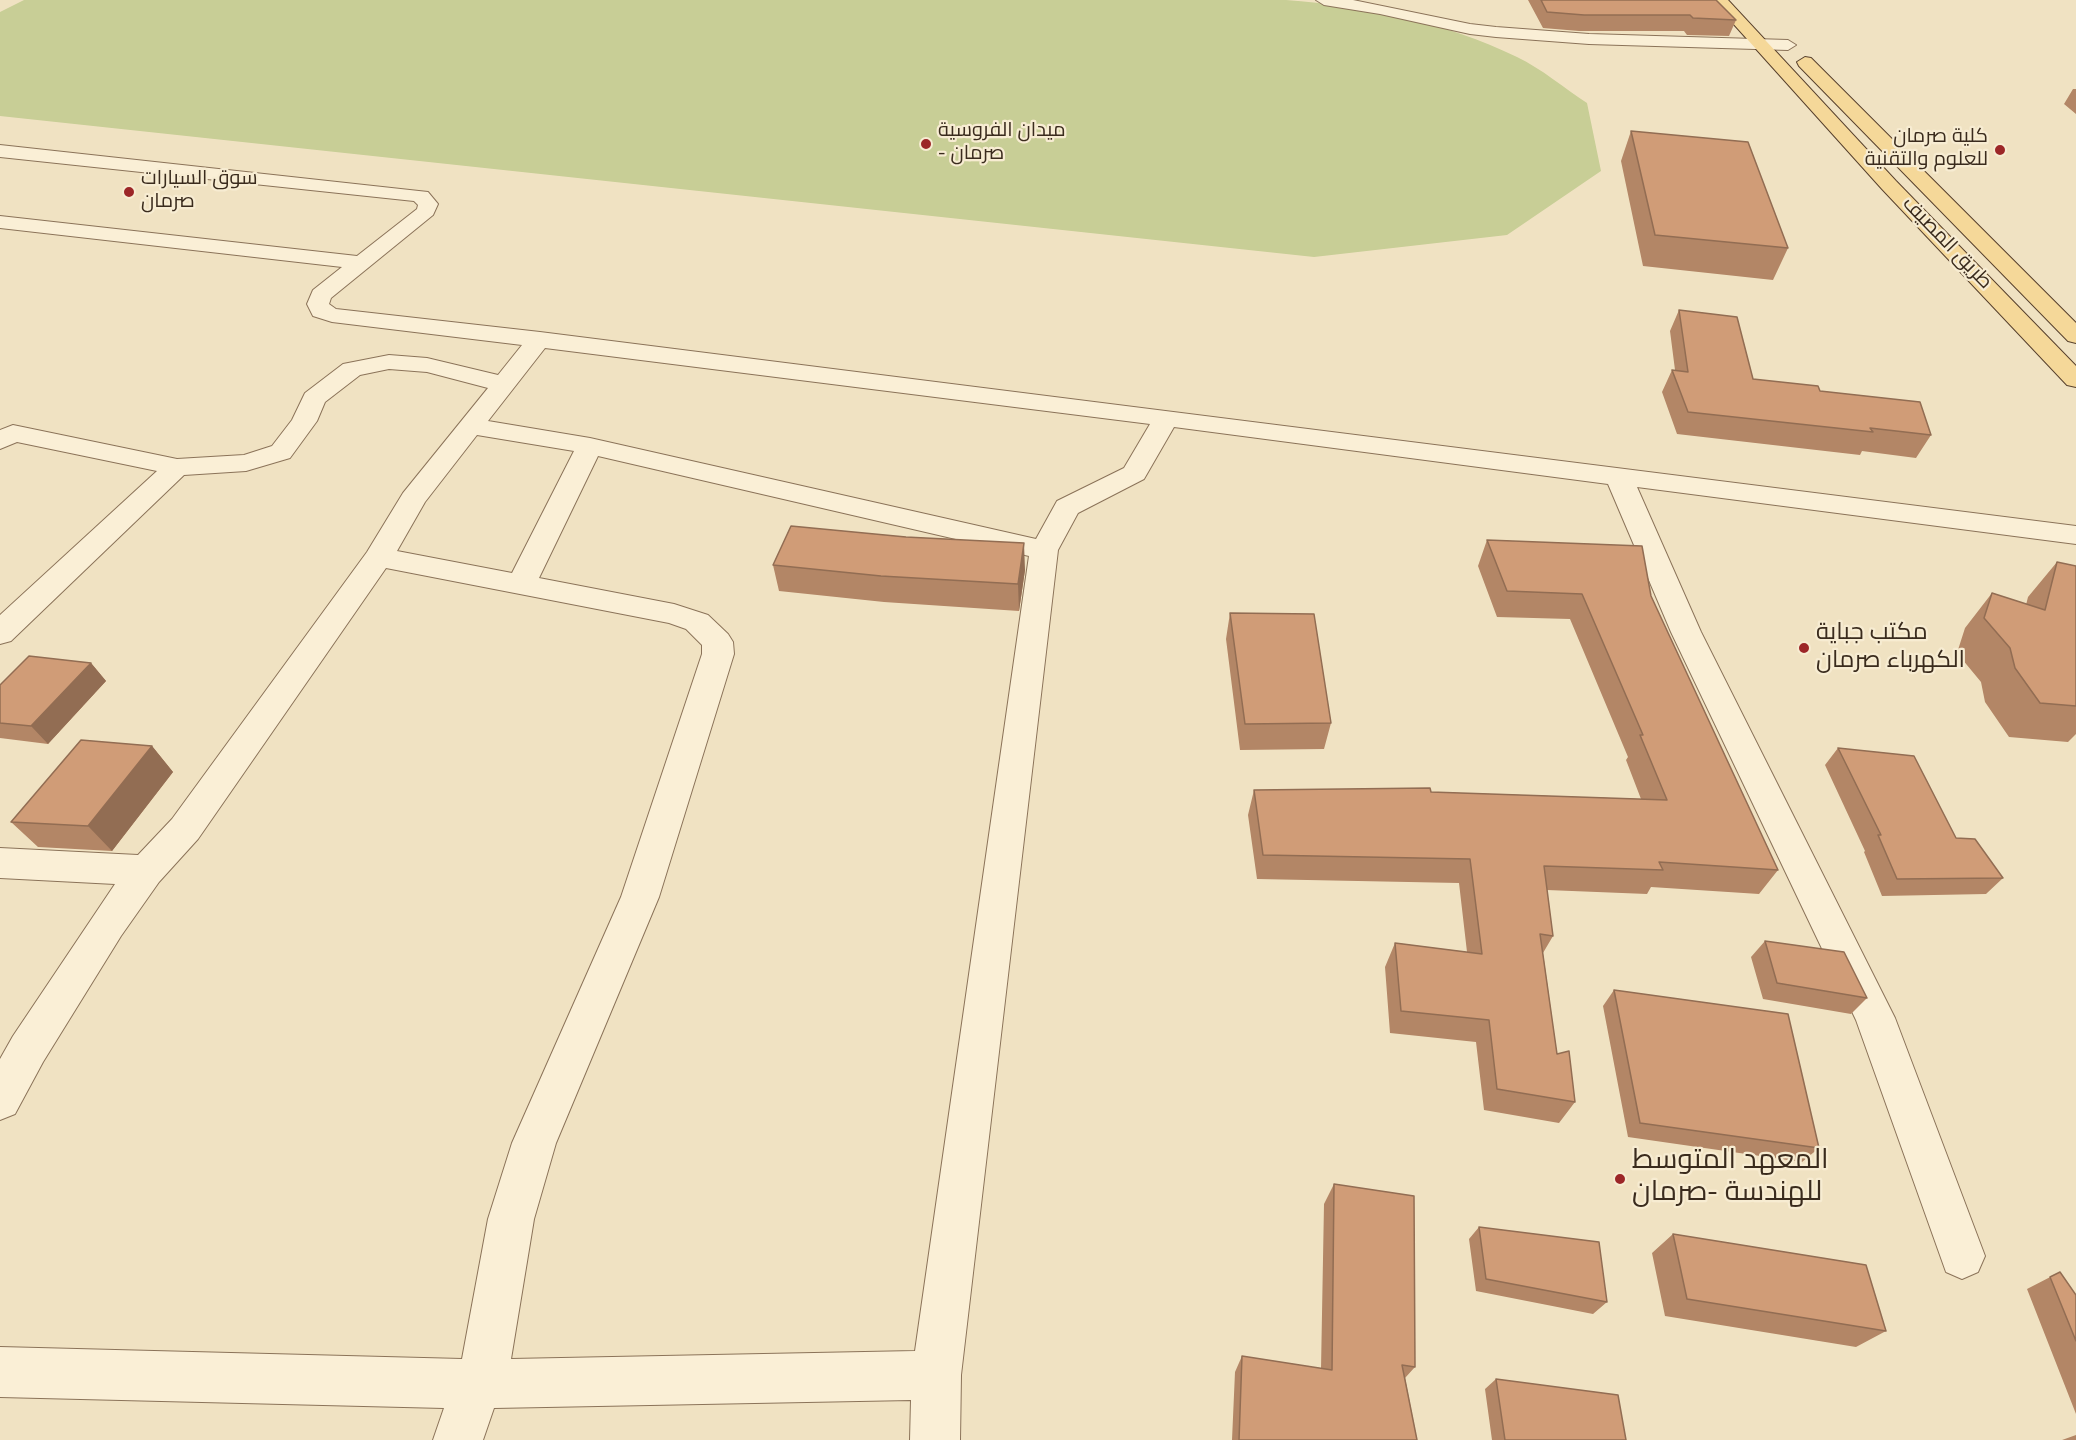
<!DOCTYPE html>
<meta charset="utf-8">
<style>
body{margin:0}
canvas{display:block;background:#f0e2c2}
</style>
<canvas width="2076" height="1440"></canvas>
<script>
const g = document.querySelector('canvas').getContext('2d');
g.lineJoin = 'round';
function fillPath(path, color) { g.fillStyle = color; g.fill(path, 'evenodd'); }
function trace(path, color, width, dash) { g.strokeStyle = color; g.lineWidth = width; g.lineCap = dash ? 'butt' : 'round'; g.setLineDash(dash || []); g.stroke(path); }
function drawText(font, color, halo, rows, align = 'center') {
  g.font = font + ' Spectral,Cairo,serif'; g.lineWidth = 4.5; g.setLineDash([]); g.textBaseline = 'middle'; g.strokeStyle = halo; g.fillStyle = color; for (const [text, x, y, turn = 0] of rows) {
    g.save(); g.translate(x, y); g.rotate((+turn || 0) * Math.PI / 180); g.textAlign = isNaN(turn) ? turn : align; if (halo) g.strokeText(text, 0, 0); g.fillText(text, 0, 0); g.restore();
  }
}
const green = new Path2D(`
 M24 0H1286C1366 6 1445 22 1517 57 1542 69 1564 88 1587 103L1601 171 1507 235 1314 257 0 116V12Z`);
const minor = new Path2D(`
 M1316 0H1353L1470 24 1496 27 1589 34 1788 40 1796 45 1788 50 1589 44 1496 37 1470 34 1380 14 1324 5Z
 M0 145 428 192 438 204 433 215 331 298 329 304 336 309 540 332 2076 526V544L1637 487 1701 632 1895 1018 1985 1256 1978 1272 1962 1279 1946 1272 1856 1020 1671 632 1608 484 1174 427 1144 479 1078 513 1058 550 961 1375 960 1440H910L911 1400 494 1408 483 1440H433L444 1408 0 1397V1347L462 1359 488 1219 512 1143 621 897 702 654V645L686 629 669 623 386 568 198 839 159 882 121 936 43 1062 15 1114 0 1120V1059L13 1036 115 884 0 878V848L138 855 172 819 367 552 403 493 488 388 427 372 389 369 360 375 325 402 317 421 290 458 246 471 184 475 11 641 0 644V615L157 471 17 442 0 449V430L13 425 177 459 244 455 272 446 292 420 305 393 343 364 389 355 427 358 498 375 522 345 332 322 313 316 307 304 313 290 342 267 0 228V216L357 256 417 209 418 205 414 201 0 157ZM545 348 1150 424 1124 468 1057 501 1036 539 590 438 488 421ZM477 435 574 451 512 573 397 551 425 502ZM598 456 1029 556 915 1351 511 1359 534 1219 556 1143 659 897 734 654 733 642 728 634 708 615 674 604 539 578Z`);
const major = new Path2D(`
 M1712 0H1728L1896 181 2076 366V387L2067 385 1882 189Z
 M1805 57 1811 58 2076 323V343L2068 341 1799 66 1797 62Z`);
const wall = new Path2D(`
 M1528 0H1716L1736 20 1729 36 1687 35 1684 31H1579L1543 28Z
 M2073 89H2076V114L2064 104Z
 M1631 131 1788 248 1773 280 1643 266 1621 161Z
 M1679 310 1753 379 1820 391 1931 435 1916 458 1862 451 1860 455 1677 434 1662 392 1672 370H1675L1670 331Z
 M1487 540 1651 596 1778 870 1759 894 1651 887 1647 894 1547 890 1553 936 1543 953 1557 1054 1575 1102 1559 1123 1484 1110 1476 1042 1390 1033 1385 967 1395 943 1467 952 1459 883 1257 879 1248 815 1254 790 1431 792 1641 799 1626 760 1628 757 1570 619 1497 617 1478 566Z
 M2057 562 2076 566V734L2068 742 2009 737 1985 702 1981 682 1957 653 1965 628 1992 593 2026 605 2028 597Z
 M773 565 1025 570 1019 611 884 602 779 591Z
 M1230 613 1331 723 1324 749 1240 750 1226 639Z
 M91 663 106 681 48 744 0 738V685Z
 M152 746 173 772 112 851 38 847 11 822Z
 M1838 748 1956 838 2003 878 1986 894 1882 896 1864 852 1865 851 1825 765Z
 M1765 941 1867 998 1851 1014 1763 999 1751 957Z
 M1614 990 1819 1148 1802 1162 1628 1137 1603 1006Z
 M1334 1184 1415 1367 1405 1378 1417 1440H1232L1235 1372 1242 1356 1321 1369 1324 1204Z
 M1479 1227 1607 1302 1593 1314 1476 1291 1469 1239Z
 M1673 1234 1886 1331 1856 1347 1665 1316 1652 1253Z
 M2060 1272 2076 1295V1414L2027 1289Z
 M1496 1379 1626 1440H1492L1485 1389Z
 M2076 1435V1440H2062Z`);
const shadedWall = new Path2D(`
 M1024 543 1025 570 1019 611 1018 584Z
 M91 663 106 681 48 744 31 726Z
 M152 746 173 772 112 851 88 826Z`);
const building = new Path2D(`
 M1541 0H1716L1736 20 1693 18 1690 15H1584L1547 12Z
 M1631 131 1748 142 1788 248 1655 235Z
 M1679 310 1737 317 1753 379 1818 386 1820 391 1920 402 1931 435 1870 428 1873 432 1688 412 1672 370 1688 372Z
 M791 526 906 537 1024 543 1018 584 881 576 773 565Z
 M1487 540 1642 546 1651 596 1778 870 1659 862 1663 870 1544 866 1553 936 1540 934 1557 1054 1569 1051 1575 1102 1497 1089 1489 1020 1401 1011 1395 943 1482 954 1470 859 1263 855 1254 790 1430 788 1431 792 1667 800 1640 735H1643L1582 594 1507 591Z
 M2057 562 2076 566V706L2040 703 2015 668 2010 648 1984 618 1992 593 2045 610Z
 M1230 613 1314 614 1331 723 1245 724Z
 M29 656 91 663 31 726 0 723V685Z
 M81 740 152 746 88 826 11 822Z
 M1838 748 1914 756 1956 838 1975 839 2003 878 1897 879 1878 835H1881Z
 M1765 941 1844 952 1867 998 1777 983Z
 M1614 990 1788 1014 1819 1148 1640 1123Z
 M1334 1184 1414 1196 1415 1367 1402 1365 1417 1440H1239L1242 1356 1332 1370Z
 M1479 1227 1599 1242 1607 1302 1486 1279Z
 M1673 1234 1866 1265 1886 1331 1687 1299Z
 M2060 1272 2076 1295V1341L2050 1277Z
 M1496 1379 1618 1395 1626 1440H1505Z`);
const markers = [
 [926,144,6,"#9c2627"],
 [2000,150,6,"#9c2627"],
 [129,192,6,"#9c2627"],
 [1804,648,6,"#9c2627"],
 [1620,1179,6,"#9c2627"]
];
const farPoinames = [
 ["ميدان الفروسية",938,132],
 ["- صرمان",938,155],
 ["كلية صرمان",1988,138,"right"],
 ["للعلوم والتقنية",1988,161,"right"],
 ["سوق السيارات",141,180],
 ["صرمان",141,203]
];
const farStreetnames = [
 ["طريق المصيف",1946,244,46]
];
const poiNames = [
 ["مكتب جباية",1816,634],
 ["الكهرباء صرمان",1816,662]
];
const nearPoinames = [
 ["المعهد المتوسط",1632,1163],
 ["للهندسة -صرمان",1632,1195]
];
fillPath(green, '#c8ce96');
trace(minor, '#8b7359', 2);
trace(major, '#58412d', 2);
fillPath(minor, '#faefd6');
fillPath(major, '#f5d899');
fillPath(wall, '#b38666');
fillPath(shadedWall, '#926d53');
fillPath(building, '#d09c77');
trace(building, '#926d53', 1.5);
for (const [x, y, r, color] of markers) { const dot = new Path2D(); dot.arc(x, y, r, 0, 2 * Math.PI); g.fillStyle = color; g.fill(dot); trace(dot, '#f7ecd2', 2); }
drawText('20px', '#3a2b1d', '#f7ecd2', farPoinames, 'left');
drawText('20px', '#3a2b1d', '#f7ecd2', farStreetnames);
drawText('24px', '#3a2b1d', '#f7ecd2', poiNames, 'left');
drawText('28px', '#3a2b1d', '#f7ecd2', nearPoinames, 'left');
</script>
